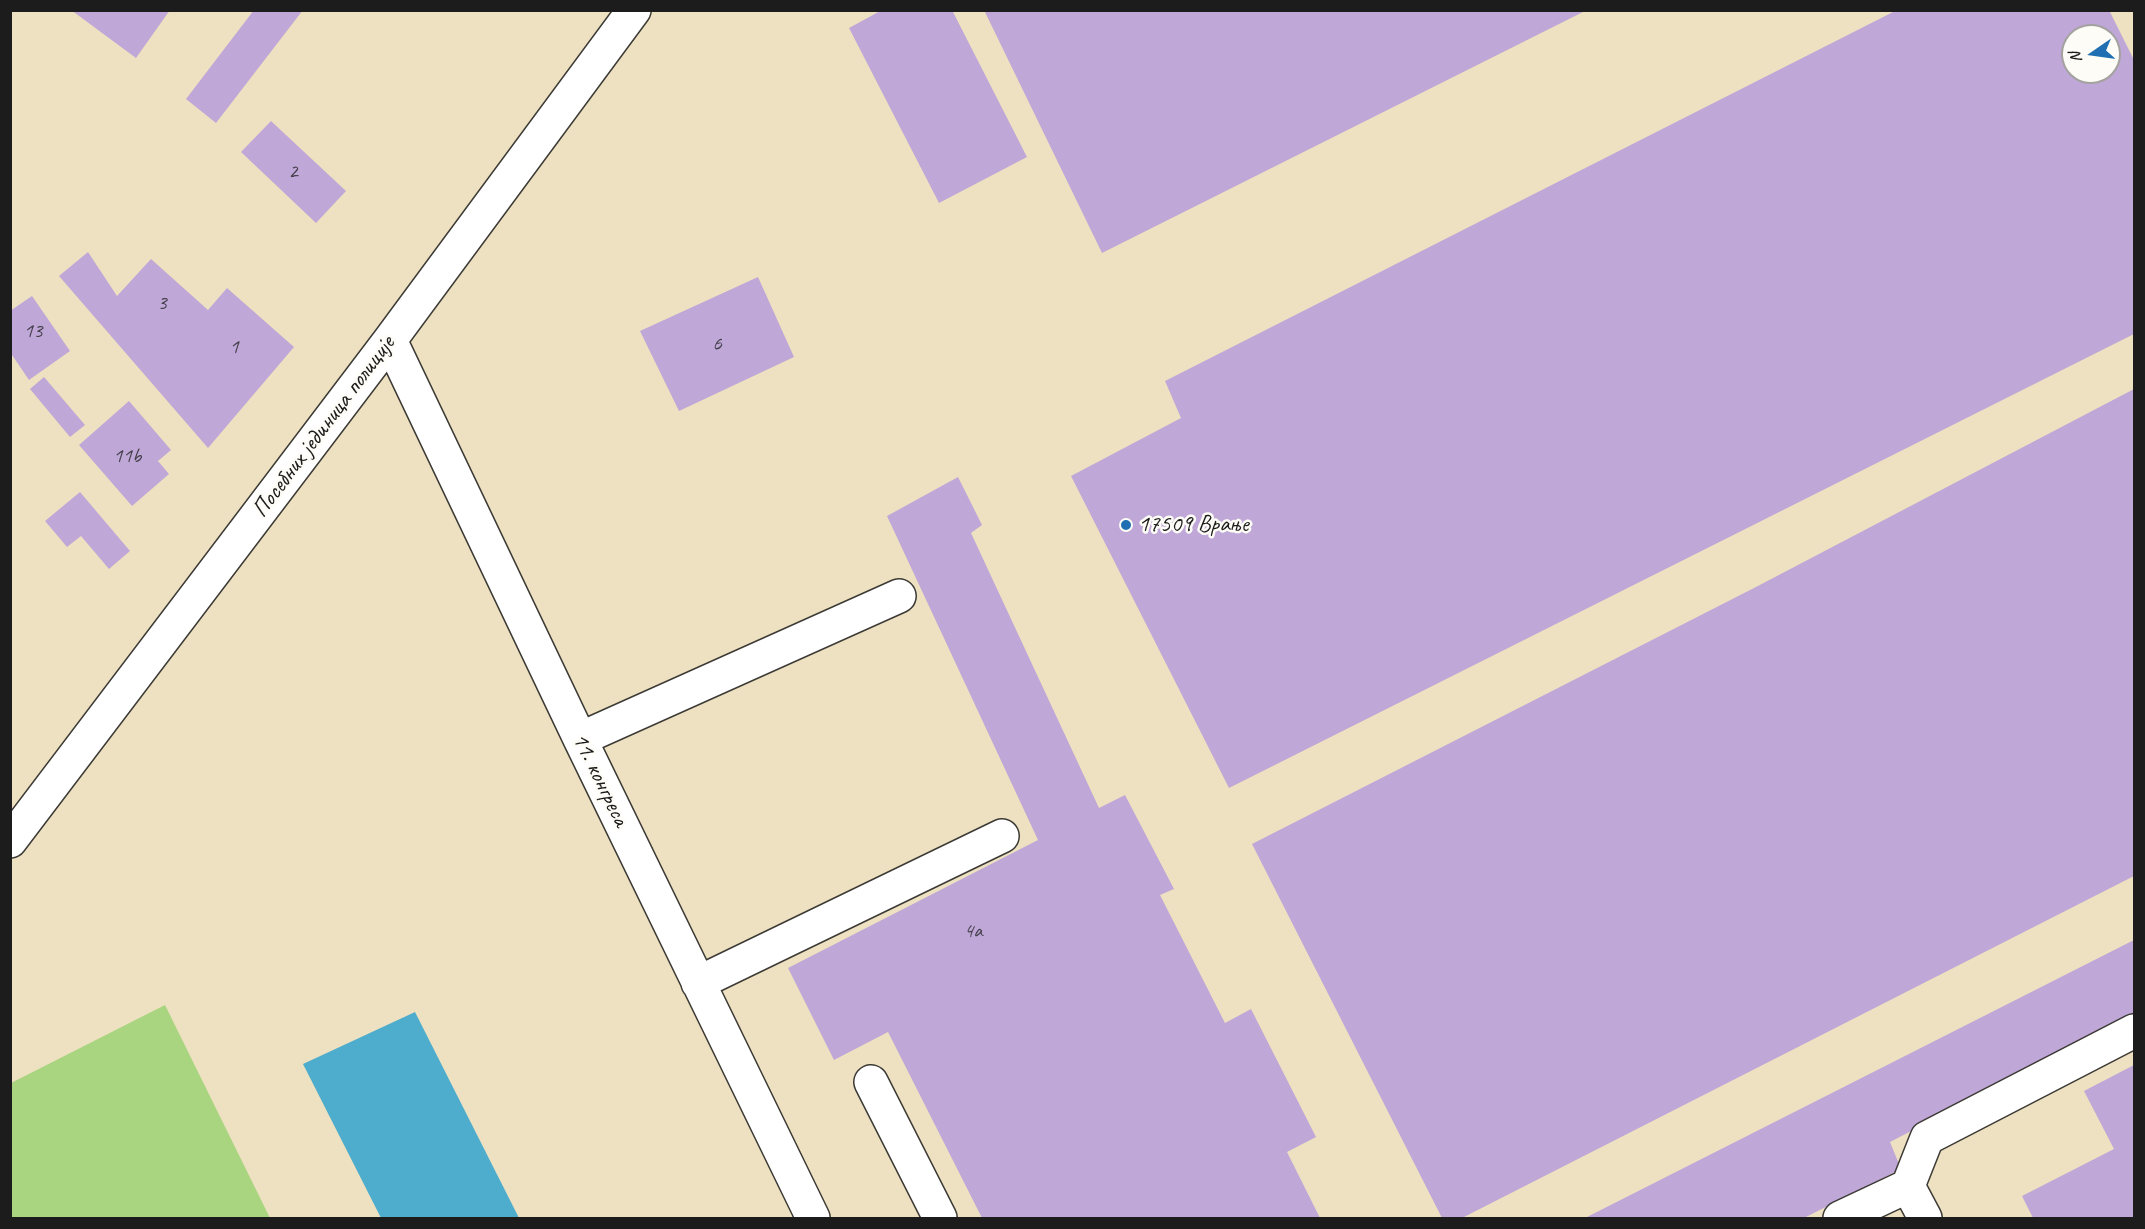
<!DOCTYPE html>
<meta charset="utf-8">
<style>
body{margin:0}
#map{position:relative;width:2145px;height:1229px;overflow:hidden;background:#eee1c1;font-family:Caveat,sans-serif}
canvas{display:block}
.frame{position:absolute;inset:0;border:12px solid #1c1c1c;pointer-events:none}
.north{position:absolute;left:2061px;top:24px;width:60px;height:60px;box-sizing:border-box;background:#fdfcf7;border:2px solid #a3a29f;border-radius:50%;rotate:257deg;font-size:16px;font-weight:700;line-height:24px;text-align:center;color:#1c1c1c}
.north::after{content:'';display:block;margin:auto;width:21px;height:27px;background:#1f6fb2;clip-path:polygon(50% 0,100% 100%,50% 72%,0 100%)}
</style>
<div id="map">
<canvas width="2145" height="1229"></canvas>
<div class="frame"></div>
<div class="north">N</div>
</div>
<script>
const g = document.querySelector('canvas').getContext('2d');
g.lineJoin = 'round';
function fillPath(path, color) { g.fillStyle = color; g.fill(path, 'evenodd'); }
function trace(path, color, width, dash) { g.strokeStyle = color; g.lineWidth = width; g.lineCap = dash ? 'butt' : 'round'; g.setLineDash(dash || []); g.stroke(path); }
function drawText(font, color, halo, rows, align = 'center') {
  g.font = font + ' Caveat,sans-serif'; g.lineWidth = 5; g.setLineDash([]); g.textBaseline = 'middle'; g.strokeStyle = halo; g.fillStyle = color; for (const [text, x, y, turn = 0] of rows) {
    g.save(); g.translate(x, y); g.rotate((+turn || 0) * Math.PI / 180); g.textAlign = isNaN(turn) ? turn : align; if (halo) g.strokeText(text, 0, 0); g.fillText(text, 0, 0); g.restore();
  }
}
const green = new Path2D(`
 M165 1005 270 1218H11V1083Z`);
const water = new Path2D(`
 M415 1012 519 1218H381L303 1064Z`);
const building = new Path2D(`
 M71 10H170L136 58Z
 M254 10H303L216 123 186 99Z
 M882 10H952L1027 157 939 203 849 28Z
 M984 10H1587L1102 253Z
 M1897 10H2109L2134 60V334L1229 788 1071 476 1181 418 1165 381ZM2073 36H2109V72H2073Z
 M271 121 346 191 316 223 241 152Z
 M88 252 117 296 151 259 208 310 227 288 294 347 208 448 59 276Z
 M758 277 794 357 679 411 640 331Z
 M32 296 70 351 29 380 10 352V311Z
 M44 377 85 425 70 437 30 389Z
 M2134 389V876L1462 1218H1442L1252 844 1754 588Z
 M129 401 171 450 158 461 169 474 132 506 79 445Z
 M958 477 982 525 971 533 1099 808 1125 795 1174 889 1160 895 1225 1023 1251 1009 1316 1137 1287 1152 1320 1218H982L888 1032 834 1060 788 968 1038 840 887 516Z
 M80 492 130 551 109 569 81 536 67 547 45 521Z
 M2134 940V1016L1890 1142 1901 1169 1804 1218H1585Z
 M2134 1065V1218H2033L2022 1196 2114 1149 2084 1091Z`);
const minor = new Path2D(`
 M390 340 580 739 813 1218
 M580 739 899 596
 M10 841 390 340 634 10
 M698 983 1002 836
 M871 1082 940 1218
 M1908 1186 1925 1218
 M1840 1218 1908 1186 1927 1138 2134 1031`);
const markers = [
 [1126,525,6,"#1f6fb2"]
];
const numberNames = [
 ["2",293,172],
 ["3",162,303],
 ["13",33,331],
 ["6",717,344],
 ["1",234,347],
 ["11b",127,456],
 ["4a",973,931]
];
const streetNames = [
 ["Посебних јединица полиције",324,427,-53],
 ["11. конгреса",600,780,64]
];
const poiNames = [
 ["17509 Врање",1138,525]
];
fillPath(green, '#a9d480');
fillPath(water, '#4eadcc');
fillPath(building, '#bfa7d7');
trace(minor, '#3c3a35', 36);
trace(minor, '#fff', 33);
for (const [x, y, r, color] of markers) { const dot = new Path2D(); dot.arc(x, y, r, 0, 2 * Math.PI); g.fillStyle = color; g.fill(dot); trace(dot, '#fdfcf7', 2); }
drawText('21px', '#453f4b', null, numberNames);
drawText('24px', '#1c1c1c', '#fdfcf7', streetNames);
drawText('24px', '#1c1c1c', '#fdfcf7', poiNames, 'left');
</script>
